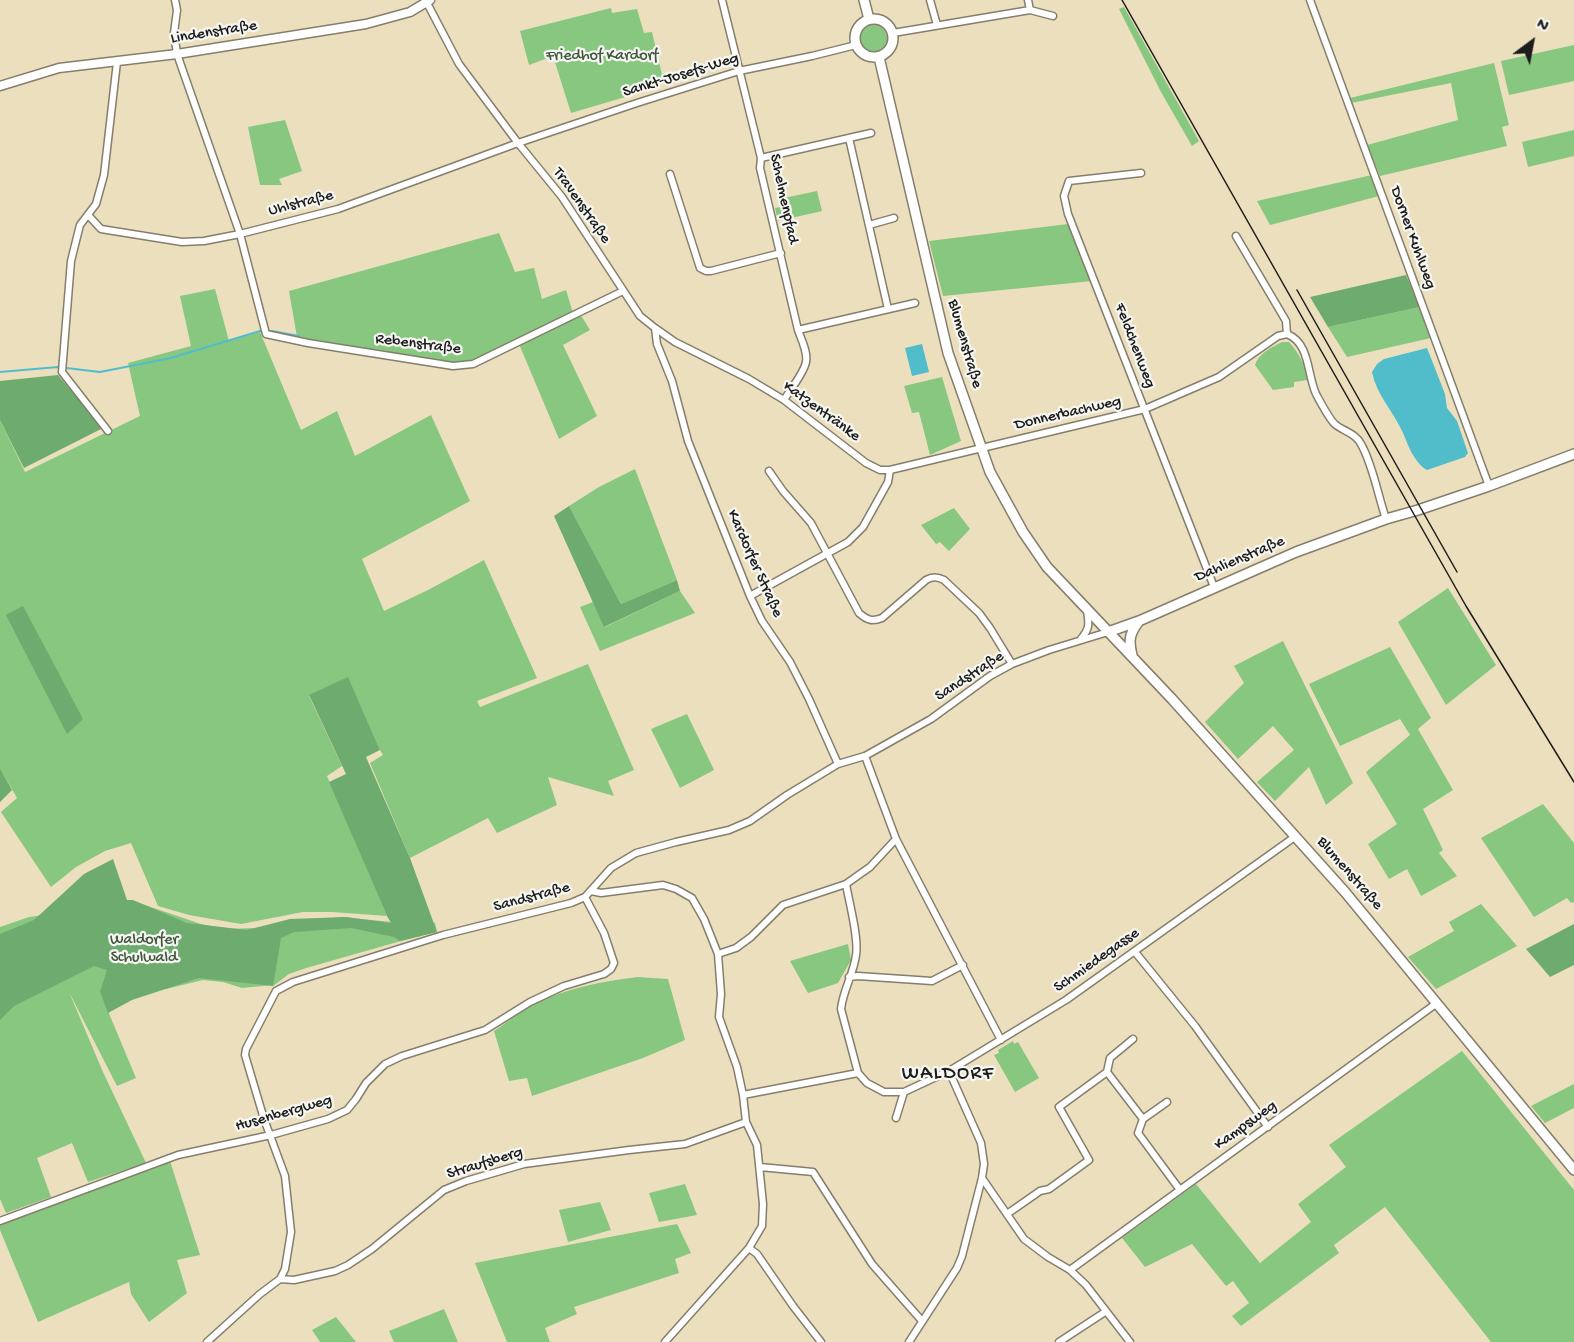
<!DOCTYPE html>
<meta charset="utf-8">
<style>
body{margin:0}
#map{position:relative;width:1574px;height:1342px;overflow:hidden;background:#ecdfbe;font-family:"Gochi Hand",sans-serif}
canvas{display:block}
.north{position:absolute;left:1502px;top:12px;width:60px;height:60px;-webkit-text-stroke:4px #f6f6f2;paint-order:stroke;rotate:32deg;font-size:16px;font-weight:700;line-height:24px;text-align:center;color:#1c1c1c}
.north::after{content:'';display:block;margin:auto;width:21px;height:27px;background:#1c1c1c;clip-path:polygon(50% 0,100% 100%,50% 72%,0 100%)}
</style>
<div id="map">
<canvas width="1574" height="1342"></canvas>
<div class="north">N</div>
</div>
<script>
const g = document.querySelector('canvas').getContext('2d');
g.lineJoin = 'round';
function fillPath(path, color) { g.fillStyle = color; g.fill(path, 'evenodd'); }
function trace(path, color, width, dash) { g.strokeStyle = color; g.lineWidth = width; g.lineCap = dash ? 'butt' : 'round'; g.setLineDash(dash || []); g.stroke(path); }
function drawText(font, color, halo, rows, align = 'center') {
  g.font = font + ' "Gochi Hand",sans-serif'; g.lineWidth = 4.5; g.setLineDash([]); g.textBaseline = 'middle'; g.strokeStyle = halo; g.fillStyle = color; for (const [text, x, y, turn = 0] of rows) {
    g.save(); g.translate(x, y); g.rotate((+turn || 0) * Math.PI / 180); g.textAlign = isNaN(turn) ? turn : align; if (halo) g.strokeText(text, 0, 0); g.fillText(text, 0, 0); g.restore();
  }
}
const green = new Path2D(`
 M1124 7 1199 141 1192 146 1161 92 1119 9Z
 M611 8 612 13 637 9 644 33 652 32 664 83 638 91 632 95 571 113 553 56 529 65 520 31Z
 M859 39a15 15 0 1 1 30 0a15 15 0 1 1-30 0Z
 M1574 45V81L1509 95 1501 61Z
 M1494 63 1509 125 1502 127 1507 146 1380 176 1367 145 1458 120 1451 83 1351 103 1350 98Z
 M285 120 302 171 279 179 282 185H260L248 127Z
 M1574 130V156L1528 167 1522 142Z
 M1372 175 1379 196 1270 225 1257 201Z
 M817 191 822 211 778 221 775 208 781 207 779 199Z
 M1068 224 1092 281 943 296 929 241Z
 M499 233 515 272 534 268 542 299 566 290 573 313 582 317 590 330 563 345 597 416 559 439 519 344V338L472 361 455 363 297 337 289 291Z
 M215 289 229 341 260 332 301 430 337 411 355 456 431 415 470 501 362 559 384 611 428 590 484 560 537 678 477 701 480 707 588 664 634 770 608 781 614 796 548 777 557 805 497 833 488 818 410 858 370 763 383 755 380 750 348 678 309 696 342 766 327 776 387 916 332 912H303L241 924 189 915 158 906 131 843 105 851 76 867 51 887 1 812 17 798 0 768V420L25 472 140 416 128 363 191 346 180 296Z
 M1420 307 1431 338 1347 357 1328 327Z
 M1282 342H1289C1299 353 1305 365 1308 380L1294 382V387L1273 390 1255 365C1258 354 1272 347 1282 342Z
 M942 377 961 441 930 455 919 412 912 413 904 386Z
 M635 469 677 580 621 604 569 506 599 487Z
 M954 508 970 529 949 551 940 542 936 544 921 525Z
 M1448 588 1496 665 1446 705 1398 622Z
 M680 591 695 613 600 651 580 607 593 602 605 627Z
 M1283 641 1353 783 1326 805 1309 767 1275 801 1257 782 1294 750 1273 726 1238 759 1205 722 1244 683 1234 666Z
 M1390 647 1431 718 1418 729 1453 790 1423 809 1443 850 1439 853 1457 876 1421 896 1407 869 1389 879 1368 844 1397 824 1366 772 1410 735 1400 719 1340 746 1309 684Z
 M687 714 714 770 680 788 651 729Z
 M1543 804 1574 843V902L1571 903 1567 898 1534 917 1481 838Z
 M136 902 201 924 227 929 254 928 341 917 392 922 429 920 435 923 437 932 401 941 306 968 289 974 273 986V985L242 988 223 982 203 980 166 989 100 992 136 1078 117 1086 69 992 103 1072 146 1163 88 1182 72 1143 37 1158 51 1197 6 1213 0 1199V927L29 917Z
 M1481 904 1517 946 1436 989 1408 957 1454 931 1449 922Z
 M848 944 851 960 838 983 808 993 790 961Z
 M638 977 668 979 685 1040 643 1058 532 1096 527 1078 509 1081 494 1031C507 1022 520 1012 533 1005 566 988 602 981 638 977Z
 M1013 1041 1014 1044 1018 1042 1039 1078 1015 1092 994 1055 999 1053 998 1050Z
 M1462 1051 1574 1190V1342H1491L1385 1207 1334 1245 1339 1253 1241 1326 1232 1316 1249 1303 1233 1281 1226 1286 1192 1244 1145 1267 1122 1238 1196 1184 1260 1263 1311 1222 1298 1204 1346 1167 1329 1145Z
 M1574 1084V1108L1545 1123 1531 1106Z
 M170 1161 200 1255 177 1260 187 1293 149 1322 131 1294 129 1282 38 1322 0 1230V1224Z
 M685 1184 697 1215 659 1222 649 1193Z
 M600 1202 611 1230 568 1242 559 1210Z
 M677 1224 691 1253 675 1259 679 1273 574 1307 577 1314 545 1328 550 1342H507L475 1263Z
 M444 1309 458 1342H394L389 1331Z
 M336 1317 356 1342H320L312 1330Z`);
const forest = new Path2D(`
 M1406 275 1420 307 1328 327 1310 297Z
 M58 375 103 428 24 468 0 420V381Z
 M569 506 621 604 677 580 680 591 604 627 554 516Z
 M23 606 83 719 67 734 6 615Z
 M348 677 380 750 366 757 410 858 437 932 400 941 394 937 351 928 294 932 281 938 273 986 199 978 132 1000 108 1013 100 992 107 970 94 966 14 1006 0 1020V934L34 920 84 874 113 859 127 900H133L187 923 247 930 290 919 346 917 391 923 387 916 329 782 346 774 309 695Z
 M0 768 12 790 0 802Z
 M1574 924V965L1550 977 1526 949Z`);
const water = new Path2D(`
 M922 344 929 372 912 376 905 348Z
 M1427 348 1445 394 1447 408 1457 421 1468 453 1465 457 1427 470C1423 468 1420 465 1417 461 1409 451 1406 438 1400 427 1391 409 1376 393 1372 372L1377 364 1384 359Z`);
const stream = new Path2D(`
 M0 372 58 367 100 372 171 358 260 331H272L299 336`);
const minor = new Path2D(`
 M175 0 177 10 174 33 177 54 240 234 266 334 308 343 453 366 473 364 623 291
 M722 0 761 158 760 168 798 330C801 339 808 352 806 362 804 373 790 390 784 400
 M930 0 937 25
 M1028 0 1030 10
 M1310 0 1489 486
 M426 1 459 64 518 143 562 197 640 316 655 328 675 342 749 379 784 400 866 463 880 470H890L1145 409 1219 377 1278 336 1287 334
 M893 33 1030 10 1053 16
 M849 138 888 309
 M761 158 871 133
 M1141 173 1069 181 1064 196 1068 214 1214 587
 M670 174 700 268 706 271H711L781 253
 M88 215 101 229 182 242 204 241 240 234 338 209 518 143 637 103 739 71 812 56 856 45
 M869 225 894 218
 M1236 236 1286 321 1287 334
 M655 328 657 344 672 381 688 441 750 596 762 621 790 662 809 699 838 764
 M798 330 915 303
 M1287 334C1310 343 1307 374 1316 394 1320 401 1330 421 1336 425 1345 432 1355 433 1361 444 1373 465 1378 496 1386 519
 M108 431 62 372 71 261 80 225 96 204 104 175 117 62
 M769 471 783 491 811 523 859 613C867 620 872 622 882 618L926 580C933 576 938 577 944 580L979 613 990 628 1012 664
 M750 596 848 542 863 527 888 482 890 470
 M1081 639C1090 628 1089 624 1087 610
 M865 756 896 839 1001 1040
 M846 884C849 902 859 938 856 955 854 973 843 990 841 1009L858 1073
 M591 891 601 893 663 885 676 889 692 898 704 919 718 954 721 994 719 1017 737 1067 743 1095 746 1122 757 1145 763 1204 762 1226 749 1248 665 1342
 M1135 952 1195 1026 1268 1127
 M718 954 736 948 751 937 783 905 846 884 870 867 896 839
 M849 977 858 976 932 981 963 965
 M1107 1072 1110 1058 1133 1039
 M743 1095 858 1073 867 1083 884 1092H904L949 1071 1066 1000 1296 836
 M896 1118 904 1092
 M1143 1119 1167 1102
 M760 1167 813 1172 872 1264 922 1321
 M982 1178 1024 1239 1048 1257 1070 1270 1086 1285 1130 1342
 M1007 1214 1040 1191 1049 1189 1089 1160 1059 1107 1107 1072 1143 1119 1138 1133 1180 1190
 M0 1221 178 1155 271 1135 328 1119 347 1110 356 1099 366 1083 385 1064 402 1056 485 1030 530 1002 564 986 604 974 611 969 614 963 604 933 585 897
 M749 1248 757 1254 793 1306 821 1342
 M1070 1270 1437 1003
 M280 1279 285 1269 291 1232 285 1176 264 1119 245 1055 246 1049 276 991 293 982 443 935 571 903 585 897 611 868 636 853 676 842 729 830 750 821 787 795 838 764 865 756 931 719 990 676 1012 664 1049 650 1108 632
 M207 1342 260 1294 280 1279 294 1280 335 1271 348 1265 372 1249 444 1190 466 1181 524 1164 629 1150 685 1144 746 1122
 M909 1342 957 1268 962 1256 982 1178 984 1164 981 1143 949 1071
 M1059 1342 1105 1312`);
const tertiary = new Path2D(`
 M0 86 59 68 177 54 366 24 410 12 430 0`);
const secondary = new Path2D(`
 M864 0 869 19
 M855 38a19 19 0 1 1 38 0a19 19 0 1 1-38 0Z
 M879 57 948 353 990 472 1023 532 1047 567 1172 699 1345 892 1574 1170
 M1108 632 1139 621 1296 552 1386 519 1418 510 1489 486 1574 454
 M1132 655C1128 640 1130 633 1139 621`);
const tram = new Path2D(`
 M1122 0 1466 606 1574 782
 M1297 290 1457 572`);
const streetNames = [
 ["Lindenstraße",214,33,-9],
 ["Sankt-Josefs-Weg",681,76,-17],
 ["Schelmenpfad",783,199,78],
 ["Uhlstraße",301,204,-14],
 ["Travenstraße",581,206,55],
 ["Dorner Kuhlweg",1412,238,70],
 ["Blumenstraße",964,344,74],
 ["Rebenstraße",418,345,7],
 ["Feldchenweg",1134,346,69],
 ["Katzentränke",821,412,36],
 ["Donnerbachweg",1068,414,-13],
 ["Dahlienstraße",1240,560,-23],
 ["Kardorfer Straße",754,564,66],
 ["Sandstraße",970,677,-33],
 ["Blumenstraße",1349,874,49],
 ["Sandstraße",532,898,-15],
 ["Schmiedegasse",1097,961,-35],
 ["Husenbergweg",284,1114,-16],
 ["Kampsweg",1246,1126,-36],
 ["Straufsberg",485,1164,-17]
];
const parkNames = [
 ["Friedhof Kardorf",602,57],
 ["Waldorfer",144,941],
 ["Schulwald",144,959]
];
const quarterNames = [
 ["WALDORF",948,1075]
];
fillPath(green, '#87c77f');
fillPath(forest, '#6dac6e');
fillPath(water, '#51bdca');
trace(stream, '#51bdca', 2);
trace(minor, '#847e6d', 9);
trace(tertiary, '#847e6d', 11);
trace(secondary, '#847e6d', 12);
trace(minor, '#fff', 6);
trace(tertiary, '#fff', 8);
trace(secondary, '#fff', 9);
trace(tram, '#1c1c1c', 1.5);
drawText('16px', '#1c1c1c', '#f6f6f2', streetNames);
drawText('16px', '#41583f', '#f6f6f2', parkNames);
g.letterSpacing = '1.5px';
drawText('20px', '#1c1c1c', '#f6f6f2', quarterNames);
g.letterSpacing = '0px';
</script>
